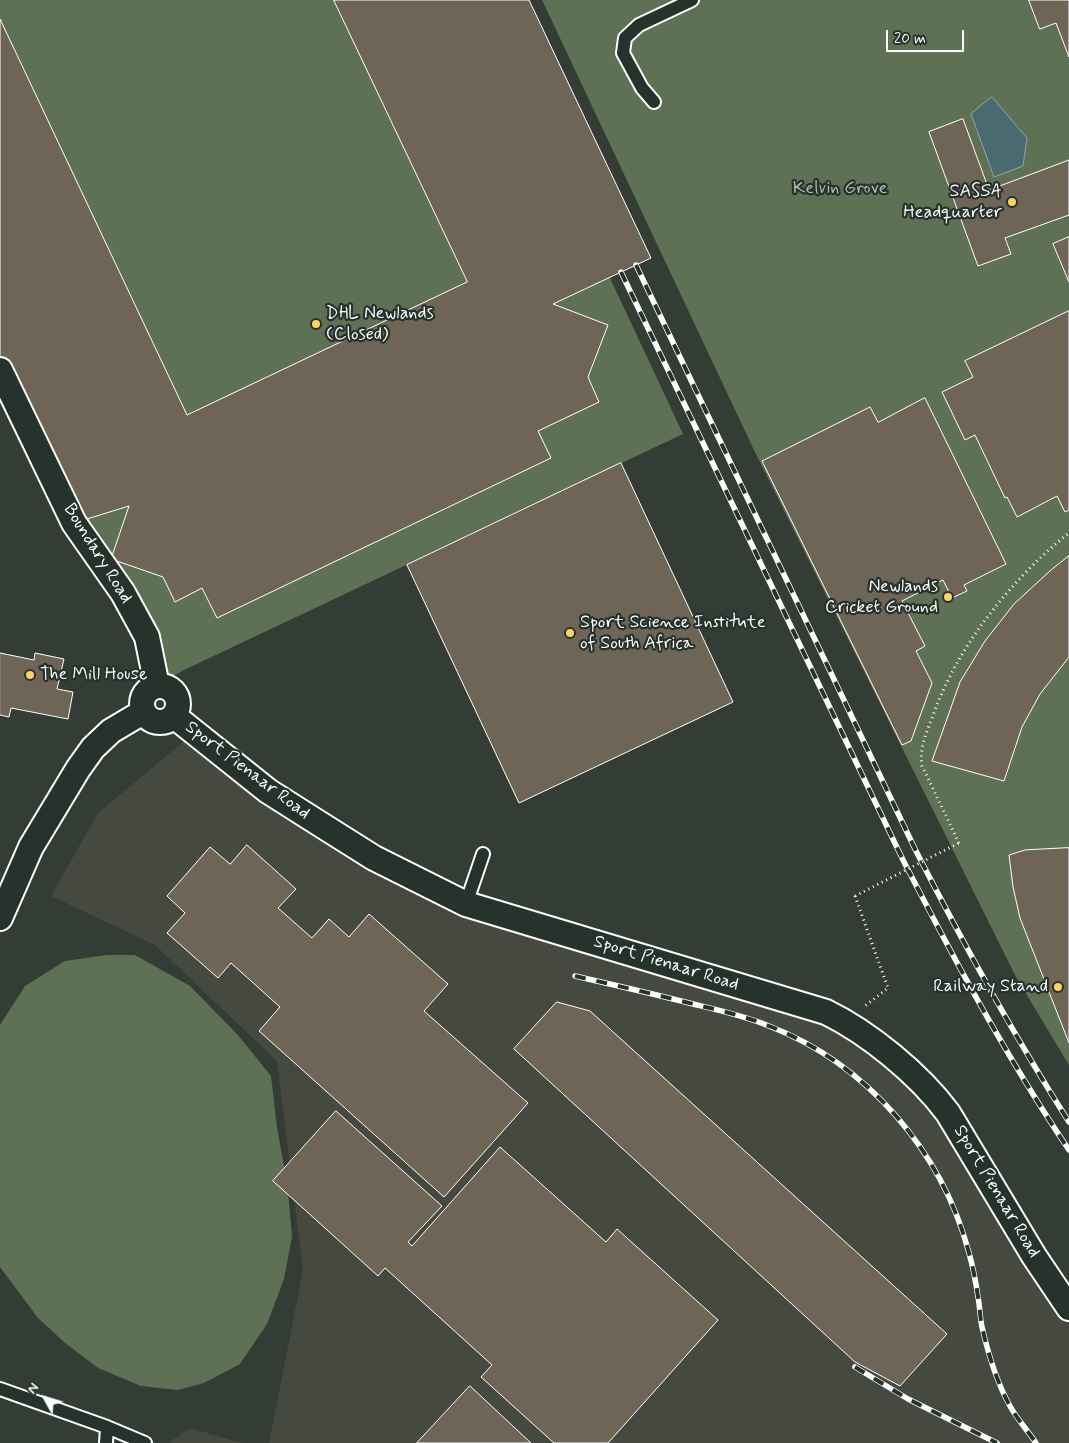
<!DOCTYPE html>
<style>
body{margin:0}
#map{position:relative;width:1069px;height:1443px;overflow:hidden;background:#343d35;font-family:Mynerve,sans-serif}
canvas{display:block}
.north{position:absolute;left:20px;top:1373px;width:50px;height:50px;-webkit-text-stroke:4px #26332d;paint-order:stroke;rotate:309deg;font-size:14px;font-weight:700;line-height:20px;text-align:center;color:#fff}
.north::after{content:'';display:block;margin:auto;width:18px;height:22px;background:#fff;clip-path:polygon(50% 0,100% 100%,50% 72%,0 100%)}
.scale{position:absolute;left:886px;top:30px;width:78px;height:22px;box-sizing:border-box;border:2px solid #fff;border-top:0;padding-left:6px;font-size:15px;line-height:18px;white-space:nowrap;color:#fff;-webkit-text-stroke:4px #26332d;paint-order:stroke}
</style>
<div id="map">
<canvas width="1069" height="1443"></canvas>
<div class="north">N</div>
<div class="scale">20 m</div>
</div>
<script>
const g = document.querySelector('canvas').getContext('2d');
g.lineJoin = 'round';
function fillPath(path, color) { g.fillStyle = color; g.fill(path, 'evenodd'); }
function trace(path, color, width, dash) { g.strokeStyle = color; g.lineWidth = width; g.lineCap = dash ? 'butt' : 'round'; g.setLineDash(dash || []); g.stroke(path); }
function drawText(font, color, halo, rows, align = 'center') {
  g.font = font + ' Mynerve,sans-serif'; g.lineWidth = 4.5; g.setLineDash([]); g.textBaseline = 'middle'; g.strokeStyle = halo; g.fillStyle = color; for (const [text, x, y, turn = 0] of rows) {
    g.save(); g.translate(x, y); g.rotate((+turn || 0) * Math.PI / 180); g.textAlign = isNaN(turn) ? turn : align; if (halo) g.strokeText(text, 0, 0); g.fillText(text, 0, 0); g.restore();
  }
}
const built = new Path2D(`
 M195 732 466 904 826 1012 899 1062 1069 1308V1443H269L303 1270 277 1061 155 945 51 896 98 813Z
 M190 1428 242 1443H168Z`);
const green = new Path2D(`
 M0 0H529L651 258 610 278 683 434 182 671 157 686 147 637 0 370Z
 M542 0H1069V1065L1016 977 753 448Z
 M107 955H135L190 986 237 1034 271 1076 277 1128 287 1182 292 1236 284 1279 267 1324 240 1364 204 1383 178 1390 141 1386 98 1368 64 1342 38 1318 0 1267V1025L25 986 65 961Z`);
const water = new Path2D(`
 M992 97 1027 138 1023 166 994 177 971 114Z`);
const building = new Path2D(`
 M334 0H529L651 258 553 304 608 325 588 377 599 402 538 431 551 458 217 618 202 588 175 602 163 577 111 559 129 506 74 523 0 370V19L187 415 467 282Z
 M1029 0H1069V57L1056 23 1040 29Z
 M963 119 989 190 1069 160V215L1005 238 1011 254 978 266 929 132Z
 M1069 237V282L1053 244Z
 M1069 311V510L1065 512 1057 496 1017 517 1007 497 1005 498 975 435 965 440 942 392 973 377 965 361Z
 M925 398 1006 564 964 585 967 591 952 598 943 580 902 601 925 646 916 651 932 683 911 741 902 745 762 461 870 407 878 422Z
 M621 463 733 702 519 803 407 565Z
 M1069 556V657L1040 694 1022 727 1004 781 932 761 960 682 985 641 1014 604 1051 570Z
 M0 653 34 660 35 653 64 659 57 689 73 692 68 719 11 708 9 717 0 715Z
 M247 845 296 889 278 908 312 938 329 919 349 937 369 914 448 984 424 1011 528 1103 444 1197 259 1031 280 1007 231 963 218 978 167 933 185 913 167 896 210 847 230 864Z
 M1069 848V1043L1020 918 1013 887 1009 855 1025 850Z
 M557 1002 590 1011 947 1334 900 1386 855 1362 514 1049Z
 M336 1111 442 1206 408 1242 412 1246 500 1147 606 1242 617 1229 718 1320 608 1443H554L481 1377 492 1365 385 1268 378 1276 273 1181Z
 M470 1386 531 1443H417Z`);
const path = new Path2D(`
 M959 843 922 766C919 749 926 734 932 718 952 661 987 612 1029 569 1042 556 1055 544 1069 533
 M855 896 888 988 865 1006`);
const service = new Path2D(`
 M654 102 642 88 623 53 625 38 639 25 692 0
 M466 904 483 854
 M0 1389 107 1427 145 1443
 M106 1443 107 1427`);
const minor = new Path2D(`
 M0 370 74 523 123 593 147 637 157 686
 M142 704a18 18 0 1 1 36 0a18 18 0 1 1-36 0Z
 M174 716 268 791 320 824 374 858 466 904 826 1012C869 1033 919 1074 948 1113L1034 1256 1069 1308
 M0 918 31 847 78 769 93 748 111 731 143 712`);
const rail = new Path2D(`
 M636 265 916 851C963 943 1013 1034 1069 1122
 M621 272 903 860C954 959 1007 1058 1069 1150
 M575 976C614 985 654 994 693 1004 718 1010 745 1016 769 1026 867 1064 942 1151 969 1253 973 1267 976 1283 978 1297 980 1307 980 1318 982 1327 988 1353 997 1383 1010 1406 1017 1419 1028 1431 1036 1443
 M855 1367 908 1399 997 1443`);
const pathBridge = new Path2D(`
 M855 896 959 843`);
const markers = [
 [1012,202,5,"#ffd166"],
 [316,324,5,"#ffd166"],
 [948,597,5,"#ffd166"],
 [570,633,5,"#ffd166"],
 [30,675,5,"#ffd166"],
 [1058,987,5,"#ffd166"]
];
const parkNames = [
 ["Kelvin Grove",840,189]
];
const poiNames = [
 ["SASSA",1002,192],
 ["Headquarter",1002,213],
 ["DHL Newlands",326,314,"left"],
 ["(Closed)",326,335,"left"],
 ["Newlands",938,587],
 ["Cricket Ground",938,608],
 ["Sport Science Institute",580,623,"left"],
 ["of South Africa",580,644,"left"],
 ["The Mill House",40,675,"left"],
 ["Railway Stand",1048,987]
];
const streetNames = [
 ["Boundary Road",97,554,58],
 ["Sport Pienaar Road",247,771,37],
 ["Sport Pienaar Road",666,964,17],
 ["Sport Pienaar Road",996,1192,59]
];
fillPath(built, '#45493f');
fillPath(green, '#5e7154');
fillPath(water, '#496b6f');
trace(water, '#92a6a9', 1);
fillPath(building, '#6e6557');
trace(building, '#fff', 1);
trace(service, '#fff', 16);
trace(minor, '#fff', 28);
trace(path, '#fff', 3, [1, 4]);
trace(service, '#26332d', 12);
trace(minor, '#26332d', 24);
trace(rail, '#fff', 5.5);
trace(rail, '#26332d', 4, [11]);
trace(pathBridge, '#fff', 3, [1, 4]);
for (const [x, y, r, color] of markers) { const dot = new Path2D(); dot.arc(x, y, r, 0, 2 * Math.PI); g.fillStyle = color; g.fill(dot); trace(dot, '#26332d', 2); }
drawText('18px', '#b7bfb2', '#26332d', parkNames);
drawText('18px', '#fff', '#26332d', poiNames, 'right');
drawText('18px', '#fff', '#26332d', streetNames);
</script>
